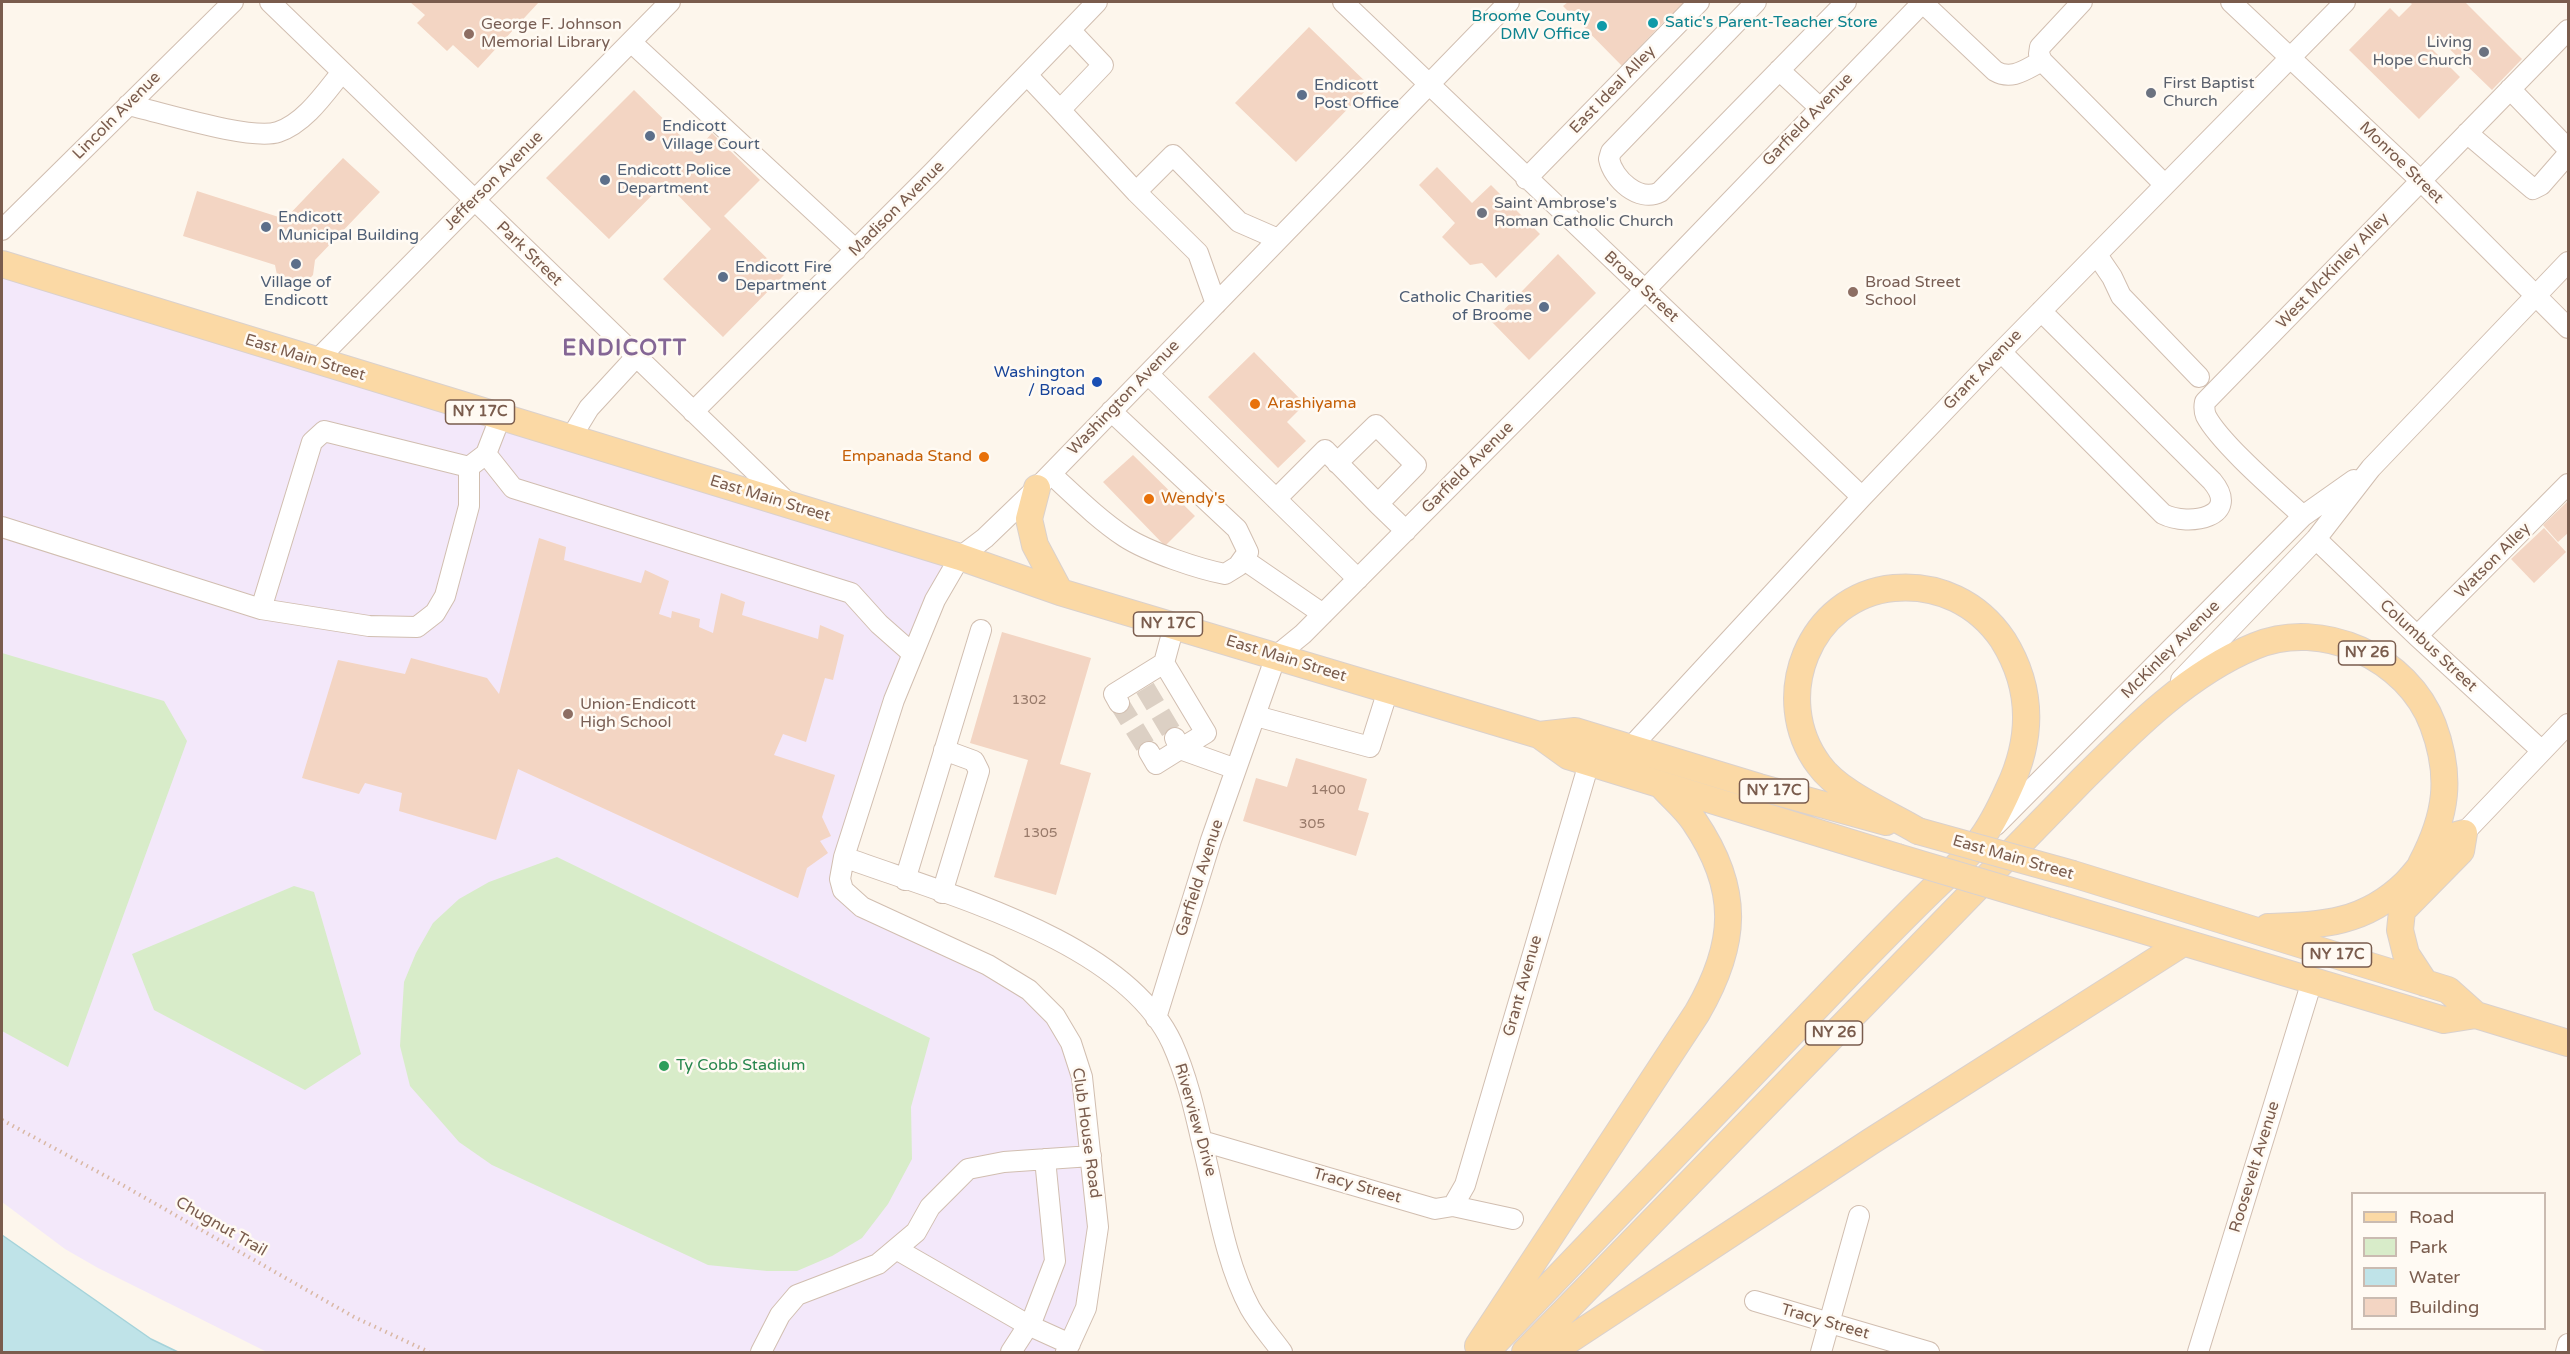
<!DOCTYPE html>
<style>
body{margin:0}
#map{position:relative;width:2570px;height:1354px;overflow:hidden;background:#fdf6ec;font-family:"Varela Round",sans-serif}
canvas{display:block}
.frame{position:absolute;inset:0;border:3px solid #7a5c4d;pointer-events:none}
.legend{position:absolute;left:2351px;top:1192px;width:195px;height:138px;box-sizing:border-box;background:#fffaf3;border:2px solid #cabbb1;margin:0;padding:8px 10px;list-style:none;font-size:18px;color:#7a5c4d}
.legend li{display:flex;align-items:center;gap:12px;height:30px}
.legend b{width:30px;border:2px solid #cabbb1}
</style>
<div id="map">
<canvas width="2570" height="1354"></canvas>
<div class="frame"></div>
<ul class="legend">
<li><b style="height:8px;background:#fbd9a5"></b>Road</li>
<li><b style="height:16px;background:#d8ecc9"></b>Park</li>
<li><b style="height:16px;background:#bfe3e8"></b>Water</li>
<li><b style="height:16px;background:#f3d5c3"></b>Building</li>
</ul>
</div>
<script>
const g = document.querySelector('canvas').getContext('2d');
g.lineJoin = 'round';
function fillPath(path, color) { g.fillStyle = color; g.fill(path, 'evenodd'); }
function trace(path, color, width, dash) { g.strokeStyle = color; g.lineWidth = width; g.lineCap = dash ? 'butt' : 'round'; g.setLineDash(dash || []); g.stroke(path); }
function drawText(font, color, halo, rows, align = 'center') {
  g.font = font + ' "Varela Round",sans-serif'; g.lineWidth = 5; g.setLineDash([]); g.textBaseline = 'middle'; g.strokeStyle = halo; g.fillStyle = color; for (const [text, x, y, turn = 0] of rows) {
    g.save(); g.translate(x, y); g.rotate((+turn || 0) * Math.PI / 180); g.textAlign = isNaN(turn) ? turn : align; if (halo) g.strokeText(text, 0, 0); g.fillText(text, 0, 0); g.restore();
  }
}
const education = new Path2D(`
 M2 264 960 557 935 600 843 890 1029 990 1071 1043 1098 1227 1066 1352H267L98 1268 65 1249 2 1202Z`);
const green = new Path2D(`
 M2 653 164 701 187 741 68 1067 2 1031Z
 M557 857 930 1038 911 1107 912 1159 888 1204 862 1238 832 1256 797 1271H767L708 1265 492 1165 459 1142 410 1086 400 1046 404 982 416 953 433 923 459 899 489 882Z
 M294 886 314 892 361 1054 305 1090 154 1010 132 954Z`);
const water = new Path2D(`
 M2 1235 151 1339 178 1352H2Z`);
const building = new Path2D(`
 M410 2H539L478 68 453 45 447 51 417 23 425 15Z
 M1568 2H1687L1676 20 1671 14 1622 66 1563 6Z
 M2409 2H2465L2522 59 2492 90 2436 36 2428 45 2460 77 2419 119 2349 50 2390 8 2399 17 2412 4Z
 M1309 27 1370 86 1296 162 1235 103Z
 M634 90 696 151 712 133 760 180 724 216 784 275 723 337 663 279 711 229 665 182 609 239 546 178Z
 M343 158 380 192 315 260 313 275 307 281 291 284 277 275 275 265 183 236 197 191 285 219Z
 M1437 167 1472 203 1491 185 1540 234 1496 278 1482 263 1470 265 1442 237 1455 223 1419 185Z
 M1558 254 1596 293 1529 360 1492 322Z
 M1254 352 1305 404 1287 422 1306 441 1278 468 1208 397Z
 M1133 455 1195 516 1165 546 1103 482Z
 M2568 501V533L2558 542 2543 525Z
 M2544 528 2566 552 2534 583 2511 559Z
 M539 538 566 547 564 560 641 583 645 570 669 581 659 614 671 618 672 611 700 619 699 627 713 633 721 593 745 602 742 615 818 639 820 625 844 635 833 680 825 678 806 742 783 734 774 755 835 775 822 817 831 836 820 841 828 853 807 868 798 898 518 769 496 840 399 811 402 793 365 783 359 794 302 778 338 660 405 674 411 658 487 678 499 694Z
 M1002 632 1091 658 1060 764 1091 773 1056 895 994 877 1028 760 970 743Z
 M1296 758 1367 779 1358 810 1369 813 1356 856 1243 821 1256 778 1287 787Z`);
const minorTunnel = new Path2D(`
 M1145 688 1175 738
 M1119 703 1149 752`);
const path = new Path2D(`
 M2 1120 126 1187 354 1317 429 1352`);
const minor = new Path2D(`
 M270 2 788 503
 M1343 2 1862 497
 M1756 2 1611 152 1609 159C1613 179 1639 203 1660 192L1846 2
 M1922 2 1995 71C2012 81 2026 69 2042 61
 M2082 2 2040 47 2039 54 2042 61 2165 185
 M2231 2 2420 180 2568 328
 M631 42 856 250
 M1779 70 1820 108
 M1027 75 1060 110 1103 65 1070 30
 M2510 89 2568 149
 M128 105C160 112 251 141 278 132 305 123 325 93 342 72
 M1060 110 1136 192
 M2467 133 2533 189 2541 185 2568 154
 M1526 179 1699 2
 M2 230 233 2
 M2097 255 2112 277 2121 296 2199 377
 M1216 304 1198 253 1136 192 1173 155 1239 222 1278 239
 M2001 352 2163 514C2189 527 2242 517 2212 481L2041 311
 M316 361 670 2
 M1148 374 1358 579
 M693 412 933 172 1097 2
 M570 439 589 408 635 358
 M486 454 513 488 851 593 879 624 913 654
 M1051 474C1075 496 1098 519 1125 537 1148 552 1199 569 1225 574L1238 566 1248 552 1237 529 1111 411
 M1276 499 1325 450 1378 504 1416 465 1376 425 1337 463
 M1378 504 1406 531
 M2303 516C2278 493 2220 443 2206 416 2204 411 2204 407 2205 402L2568 30
 M2 527 261 609 369 626 417 627 435 613 445 596 469 506V467
 M2316 539 2417 636 2542 751
 M1243 559 1323 614
 M261 609 312 442 324 431 469 467 486 454 500 418
 M2417 636 2568 484
 M1164 663 1174 626
 M2181 680 2316 539 2371 468 2568 262
 M1119 703 1114 694 1164 663 1206 733 1180 749 1236 769
 M1256 716 1370 747 1388 690
 M1630 748 1862 497 1991 362 2345 2
 M1149 752 1156 764 1180 749 1175 738
 M1996 825 2303 516 2354 480
 M2464 833 2568 724
 M844 857C944 894 1124 940 1172 1043 1187 1076 1195 1112 1203 1147 1216 1198 1225 1262 1250 1308 1259 1324 1272 1338 1282 1352
 M905 880 981 630
 M942 893 979 771 974 761 944 750
 M1156 1018 1211 840 1276 656 1303 634 1644 291 1923 2
 M1202 1141 1435 1209 1453 1206 1513 1219
 M1453 1206 1465 1185 1589 763
 M896 1249 1028 1325 1070 1344
 M1755 1301 1929 1352
 M761 1352 780 1315 797 1295 878 1264 916 1232 930 1207 968 1169 1004 1162 1091 1156
 M1011 1352 1033 1318 1055 1261 1045 1159
 M1066 1352 1086 1308 1098 1227 1082 1077 1071 1043 1055 1016 1029 990 988 965 862 907 843 890 840 879 844 857 894 700 935 600 960 557 985 538 1037 488 1509 2
 M1821 1352 1859 1216
 M2198 1352 2312 981
 M2566 1352 2568 1344`);
const major = new Path2D(`
 M2 264 790 505 960 557 1060 592 1539 735 1568 756 1897 857
 M1037 488 1029 519 1035 545 1060 592
 M1539 735 1575 731 1759 787 1886 822
 M2073 874 2448 990 2476 1015 2568 1043
 M2055 904 2444 1020 2476 1015
 M2268 927C2322 925 2364 924 2406 883 2425 864 2436 838 2464 833L2461 851 2402 911 2400 930 2406 954 2425 983
 M1478 1346 1697 1013C1737 944 1741 890 1694 821 1686 809 1673 798 1663 787
 M1486 1352C1603 1230 1721 1107 1839 984 1870 952 1901 920 1933 889 1948 874 1965 860 1978 843 1990 828 2001 806 2009 788 2033 737 2033 688 2003 640 1978 603 1938 584 1894 588 1809 596 1769 698 1819 765 1839 793 1888 813 1918 831
 M1525 1352C1672 1199 1821 1047 1970 895 2007 857 2044 819 2081 781 2131 731 2188 673 2255 646 2322 618 2408 658 2433 725 2452 776 2447 815 2421 864
 M1551 1352 1870 1142 2183 943`);
const majorBridge = new Path2D(`
 M1918 831 2073 874
 M1897 857 2055 904`);
const markers = [
 [1653,23,6,"#0f9aa8"],
 [1602,26,6,"#0f9aa8"],
 [469,34,6,"#8d6e63"],
 [2484,52,6,"#6b7280"],
 [2151,93,6,"#6b7280"],
 [1302,95,6,"#5c6f8a"],
 [650,136,6,"#5c6f8a"],
 [605,180,6,"#5c6f8a"],
 [1482,213,6,"#6b7280"],
 [266,227,6,"#5c6f8a"],
 [296,264,6,"#5c6f8a"],
 [723,277,6,"#5c6f8a"],
 [1853,292,6,"#8d6e63"],
 [1544,307,6,"#5c6f8a"],
 [1097,382,6,"#1a4fb4"],
 [1255,404,6,"#e8710a"],
 [984,457,6,"#e8710a"],
 [1149,499,6,"#e8710a"],
 [568,714,6,"#8d6e63"],
 [664,1066,6,"#2e9e5b"]
];
const numberNames = [
 ["1302",1029,700],
 ["1400",1328,790],
 ["305",1312,824],
 ["1305",1040,833]
];
const shields = [
 [480,412,69],
 [1168,624,69],
 [2367,653,57],
 [1774,791,69],
 [2337,955,69],
 [1834,1033,57]
];
const shieldNames = [
 ["NY 17C",480,412],
 ["NY 17C",1168,624],
 ["NY 26",2367,653],
 ["NY 17C",1774,791],
 ["NY 17C",2337,955],
 ["NY 26",1834,1033]
];
const cultureNames = [
 ["Broome County",1590,17],
 ["DMV Office",1590,35],
 ["Satic's Parent-Teacher Store",1665,23,"left"]
];
const educationNames = [
 ["George F. Johnson",481,25],
 ["Memorial Library",481,43],
 ["Broad Street",1865,283],
 ["School",1865,301],
 ["Union-Endicott",580,705],
 ["High School",580,723]
];
const worshipNames = [
 ["Living",2472,43,"right"],
 ["Hope Church",2472,61,"right"],
 ["First Baptist",2163,84],
 ["Church",2163,102],
 ["Saint Ambrose's",1494,204],
 ["Roman Catholic Church",1494,222]
];
const serviceNames = [
 ["Endicott",1314,86],
 ["Post Office",1314,104],
 ["Endicott",662,127],
 ["Village Court",662,145],
 ["Endicott Police",617,171],
 ["Department",617,189],
 ["Endicott",278,218],
 ["Municipal Building",278,236],
 ["Endicott Fire",735,268],
 ["Department",735,286],
 ["Village of",296,283,"center"],
 ["Endicott",296,301,"center"],
 ["Catholic Charities",1532,298,"right"],
 ["of Broome",1532,316,"right"]
];
const streetNames = [
 ["East Ideal Alley",1613,90,-46],
 ["Lincoln Avenue",117,116,-45],
 ["Garfield Avenue",1808,120,-46],
 ["Monroe Street",2401,163,44],
 ["Jefferson Avenue",494,181,-45],
 ["Madison Avenue",897,209,-45],
 ["Park Street",529,254,44],
 ["West McKinley Alley",2333,271,-46],
 ["Broad Street",1641,287,43],
 ["East Main Street",305,358,17],
 ["Grant Avenue",1983,370,-46],
 ["Washington Avenue",1124,398,-46],
 ["Garfield Avenue",1468,468,-45],
 ["East Main Street",770,499,17],
 ["Watson Alley",2493,561,-45],
 ["Columbus Street",2428,646,43],
 ["McKinley Avenue",2171,650,-45],
 ["East Main Street",1286,659,17],
 ["East Main Street",2013,858,16],
 ["Garfield Avenue",1200,878,-72],
 ["Grant Avenue",1523,986,-74],
 ["Riverview Drive",1195,1120,74],
 ["Club House Road",1086,1133,82],
 ["Roosevelt Avenue",2255,1167,-73],
 ["Tracy Street",1357,1186,16],
 ["Chugnut Trail",221,1227,30],
 ["Tracy Street",1825,1322,16]
];
const transitNames = [
 ["Washington",1085,373],
 ["/ Broad",1085,391]
];
const foodNames = [
 ["Arashiyama",1267,404],
 ["Empanada Stand",972,457,"right"],
 ["Wendy's",1161,499]
];
const leisureNames = [
 ["Ty Cobb Stadium",676,1066]
];
const districtNames = [
 ["ENDICOTT",625,349]
];
fillPath(education, '#f3e8fa');
fillPath(green, '#d8ecc9');
fillPath(water, '#bfe3e8');
trace(water, '#a5d3da', 1.5);
fillPath(building, '#f3d5c3');
trace(minorTunnel, '#dcd0c4', 20, [20, 10]);
trace(minor, '#d1beb0', 22);
trace(major, '#dad1cd', 28);
trace(path, '#d9b8a5', 4, [1.5, 4.5]);
trace(minor, '#fff', 20);
trace(major, '#fbd9a5', 26);
trace(majorBridge, '#dad1cd', 28, []);
trace(majorBridge, '#fbd9a5', 26);
for (const [x, y, r, color] of markers) { const dot = new Path2D(); dot.arc(x, y, r, 0, 2 * Math.PI); g.fillStyle = color; g.fill(dot); trace(dot, '#fffaf3', 2); }
drawText('14px', '#987a6a', null, numberNames);
for (const [x, y, w] of shields) { const box = new Path2D(); box.roundRect(x - w / 2, y - 12, w, 24, 4.5); g.fillStyle = '#fffaf3'; g.fill(box); trace(box, '#7a5c4d', 1.5); }
drawText('bold 15px', '#7a5c4d', null, shieldNames);
drawText('16px', '#0d838f', '#fffaf3', cultureNames, 'right');
drawText('16px', '#785e54', '#fffaf3', educationNames, 'left');
drawText('16px', '#5b616d', '#fffaf3', worshipNames, 'left');
drawText('16px', '#4e5e75', '#fffaf3', serviceNames, 'left');
drawText('16px', '#7a5c4d', '#fffaf3', streetNames);
drawText('16px', '#164399', '#fffaf3', transitNames, 'right');
drawText('16px', '#c56008', '#fffaf3', foodNames, 'left');
drawText('16px', '#27864d', '#fffaf3', leisureNames, 'left');
g.letterSpacing = '1.5px';
drawText('bold 22px', '#846695', '#fffaf3', districtNames);
g.letterSpacing = '0px';
</script>
